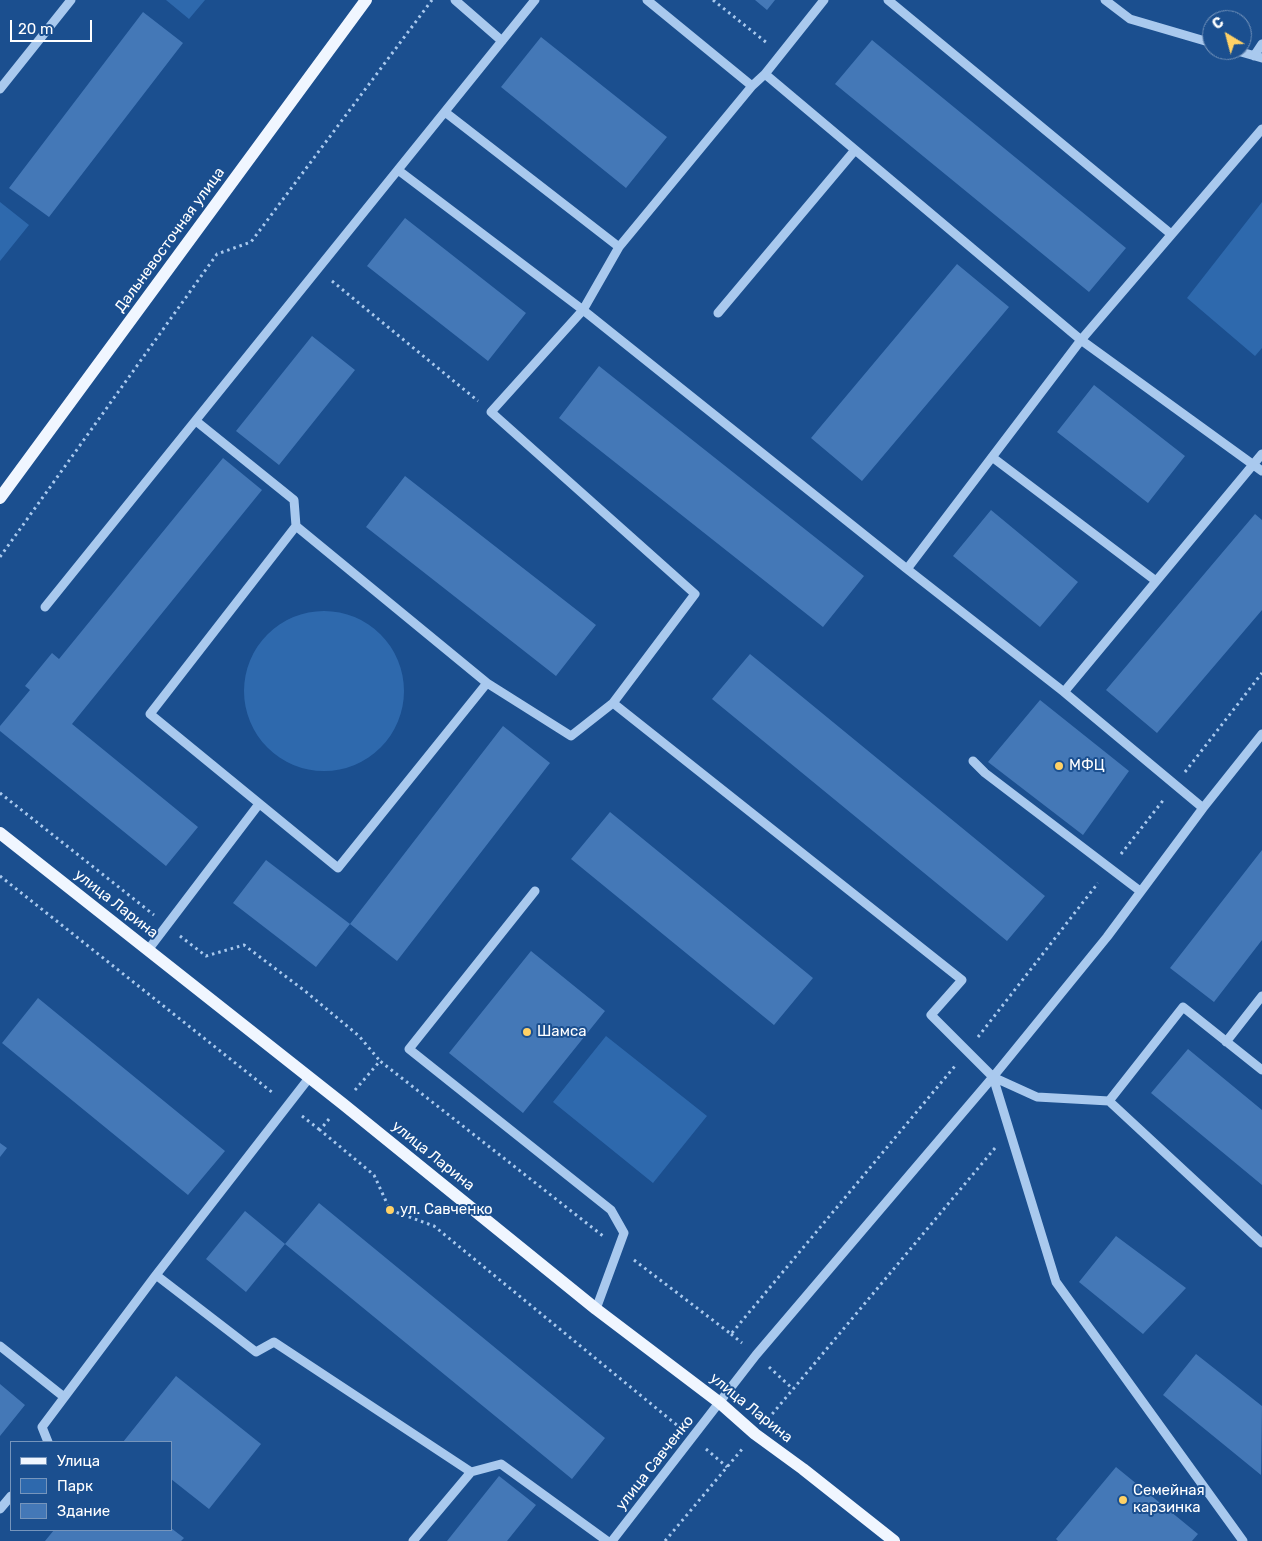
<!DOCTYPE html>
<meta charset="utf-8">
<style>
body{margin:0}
#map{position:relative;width:1262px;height:1541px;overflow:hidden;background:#1b4f8f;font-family:Rubik,sans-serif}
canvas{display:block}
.legend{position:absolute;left:10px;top:1441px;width:162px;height:90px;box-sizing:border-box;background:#1b4f8f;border:1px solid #7695bc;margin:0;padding:6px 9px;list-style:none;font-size:15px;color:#fff}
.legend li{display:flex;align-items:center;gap:10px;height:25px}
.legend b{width:25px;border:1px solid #7695bc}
.north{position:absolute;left:1202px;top:10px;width:50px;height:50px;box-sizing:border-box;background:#1b4f8f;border:1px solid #7695bc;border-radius:50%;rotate:323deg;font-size:14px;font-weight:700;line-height:20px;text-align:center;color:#fff}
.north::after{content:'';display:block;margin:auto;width:18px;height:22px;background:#ffd166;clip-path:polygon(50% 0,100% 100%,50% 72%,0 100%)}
.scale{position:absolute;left:10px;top:20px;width:82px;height:22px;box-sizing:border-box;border:2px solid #fff;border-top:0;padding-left:6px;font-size:15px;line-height:18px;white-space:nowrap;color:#fff;-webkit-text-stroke:4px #1b4f8f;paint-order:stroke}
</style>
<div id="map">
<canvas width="1262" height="1541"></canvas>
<ul class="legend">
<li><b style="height:6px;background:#f0f6ff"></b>Улица</li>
<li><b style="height:14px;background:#2e69ad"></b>Парк</li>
<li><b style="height:14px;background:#4478b7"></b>Здание</li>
</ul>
<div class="north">С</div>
<div class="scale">20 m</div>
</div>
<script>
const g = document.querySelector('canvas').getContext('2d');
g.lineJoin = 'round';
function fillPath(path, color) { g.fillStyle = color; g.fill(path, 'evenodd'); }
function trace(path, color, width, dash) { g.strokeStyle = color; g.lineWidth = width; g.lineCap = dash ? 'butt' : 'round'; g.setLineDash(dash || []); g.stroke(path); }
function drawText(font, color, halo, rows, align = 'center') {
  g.font = font + ' Rubik,sans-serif'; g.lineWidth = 4; g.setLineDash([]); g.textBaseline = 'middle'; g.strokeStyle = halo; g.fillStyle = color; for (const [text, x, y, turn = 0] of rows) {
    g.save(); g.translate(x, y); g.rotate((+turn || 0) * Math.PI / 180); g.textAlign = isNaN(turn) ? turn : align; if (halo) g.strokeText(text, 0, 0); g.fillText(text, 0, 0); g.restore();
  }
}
const green = new Path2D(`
 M166 0H205L189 19Z
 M0 202 29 225 0 261Z
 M1262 202V348L1255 356 1187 298Z
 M244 691a80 80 0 1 1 160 0a80 80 0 1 1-160 0Z
 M606 1036 707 1116 653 1183 553 1102Z`);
const building = new Path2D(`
 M755 0H775L767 10Z
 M143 12 183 43 49 217 9 188Z
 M541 37 667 137 626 188 501 87Z
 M872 40 1126 248 1089 292 835 84Z
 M405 218 526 313 488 361 367 266Z
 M957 264 1009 307 862 481 811 438Z
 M312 336 355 370 279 465 236 431Z
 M599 366 864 576 823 627 559 418Z
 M1094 385 1185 456 1148 503 1057 432Z
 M223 458 262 490 72 724 198 827 166 866 0 731V726L30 690 25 686 52 653 59 659Z
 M405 476 596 625 556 676 366 527Z
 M991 510 1078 582 1040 627 953 556Z
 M1255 514 1262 520V610L1157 733 1106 690Z
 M750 654 1045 896 1007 941 712 699Z
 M1040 700 1129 771 1083 835 988 762Z
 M503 726 550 763 397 961 350 924Z
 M610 812 813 978 774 1025 571 859Z
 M1262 850V940L1214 1002 1170 968Z
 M266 860 350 924 316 967 233 903Z
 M531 951 605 1011 523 1113 449 1053Z
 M38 998 225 1151 188 1195 2 1043Z
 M1188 1049 1262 1110V1185L1151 1093Z
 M0 1143 7 1148 0 1157Z
 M319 1203 605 1438 572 1479 285 1244Z
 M245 1211 285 1244 246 1292 206 1259Z
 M1116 1236 1186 1288 1143 1334 1079 1282Z
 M1196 1354 1262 1406 1261 1475 1163 1395Z
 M176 1376 261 1444 209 1509 171 1479V1442H123Z
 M0 1384 25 1405 0 1436Z
 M1116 1467 1198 1534 1192 1541H1058L1056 1539Z
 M499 1476 536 1505 507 1541H447Z
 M171 1528 184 1538 181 1541H45L54 1530H171Z`);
const path = new Path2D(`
 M713 0 767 43
 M332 281 478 401
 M0 557 217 254 251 242 432 0
 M1185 772 1262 673
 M0 793 154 915
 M1121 854 1165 798
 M0 876 273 1093
 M180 936 206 956 244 945 305 991 359 1036 380 1061
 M978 1037 1098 883
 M355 1090 380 1061 603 1236
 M302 1116 320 1130
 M329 1119 320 1130 374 1175 390 1210 434 1226 678 1426
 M634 1260 731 1334 955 1066
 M731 1334 742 1343
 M769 1367 793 1389
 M768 1419 995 1148
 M706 1449 727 1467
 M665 1541 743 1448`);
const minor = new Path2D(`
 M455 0 502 41
 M647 0 752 86
 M888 0 1171 234
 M1105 0 1130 19 1212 43
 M1234 50 1262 58
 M1254 56 1262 44
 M765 74 1081 340 1262 471
 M0 89 71 0
 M445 112 619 247
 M398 170 583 310 907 569
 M718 313 855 150
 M196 421 294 500 296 526 150 714 338 868 487 683 571 736 613 703 695 594 491 412 583 310 619 247 752 86 765 74 824 0
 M992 457 1156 581
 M296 526 487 683
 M45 607 535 0
 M1064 692 1262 454
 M613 703 962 980 931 1015 993 1077 1037 1097 1109 1101 1262 1243
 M973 761 985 773 1140 891
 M1203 808 1064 692 907 569 1081 340 1262 129
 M535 891 409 1049 611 1210 624 1233 596 1309
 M148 950 259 804
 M1226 1042 1262 996
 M993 1077 1056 1282 1243 1541
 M309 1078 156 1275 256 1352 274 1342 471 1472
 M1109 1101 1183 1007 1262 1070
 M0 1346 64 1397
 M48 1442 42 1427 156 1275
 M0 1509 11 1496
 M413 1541 471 1472 501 1464 607 1541
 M612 1541 756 1355 993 1077 1107 937 1203 808 1262 734`);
const major = new Path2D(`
 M0 498 366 0
 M0 833 343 1104 596 1309 720 1403 755 1434 803 1469 894 1541`);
const markers = [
 [1059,766,5,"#ffd166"],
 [527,1032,5,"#ffd166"],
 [390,1210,5,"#ffd166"],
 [1123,1500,5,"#ffd166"]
];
const streetNames = [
 ["Дальневосточная улица",170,240,-54],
 ["улица Ларина",116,904,38],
 ["улица Ларина",433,1156,39],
 ["улица Ларина",751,1408,39],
 ["улица Савченко",655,1463,-52]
];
const poiNames = [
 ["МФЦ",1069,766],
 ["Шамса",537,1032],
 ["ул. Савченко",400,1210],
 ["Семейная",1133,1491],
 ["карзинка",1133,1508]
];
fillPath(green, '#2e69ad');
fillPath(building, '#4478b7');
trace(path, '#a9c9ee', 3, [2.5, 4]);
trace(minor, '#a9c9ee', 9);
trace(major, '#f0f6ff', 12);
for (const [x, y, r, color] of markers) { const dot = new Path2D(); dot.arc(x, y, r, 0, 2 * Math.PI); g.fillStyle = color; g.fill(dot); trace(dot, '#1b4f8f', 2); }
drawText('15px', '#fff', '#1b4f8f', streetNames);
drawText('15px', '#fff', '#1b4f8f', poiNames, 'left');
</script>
